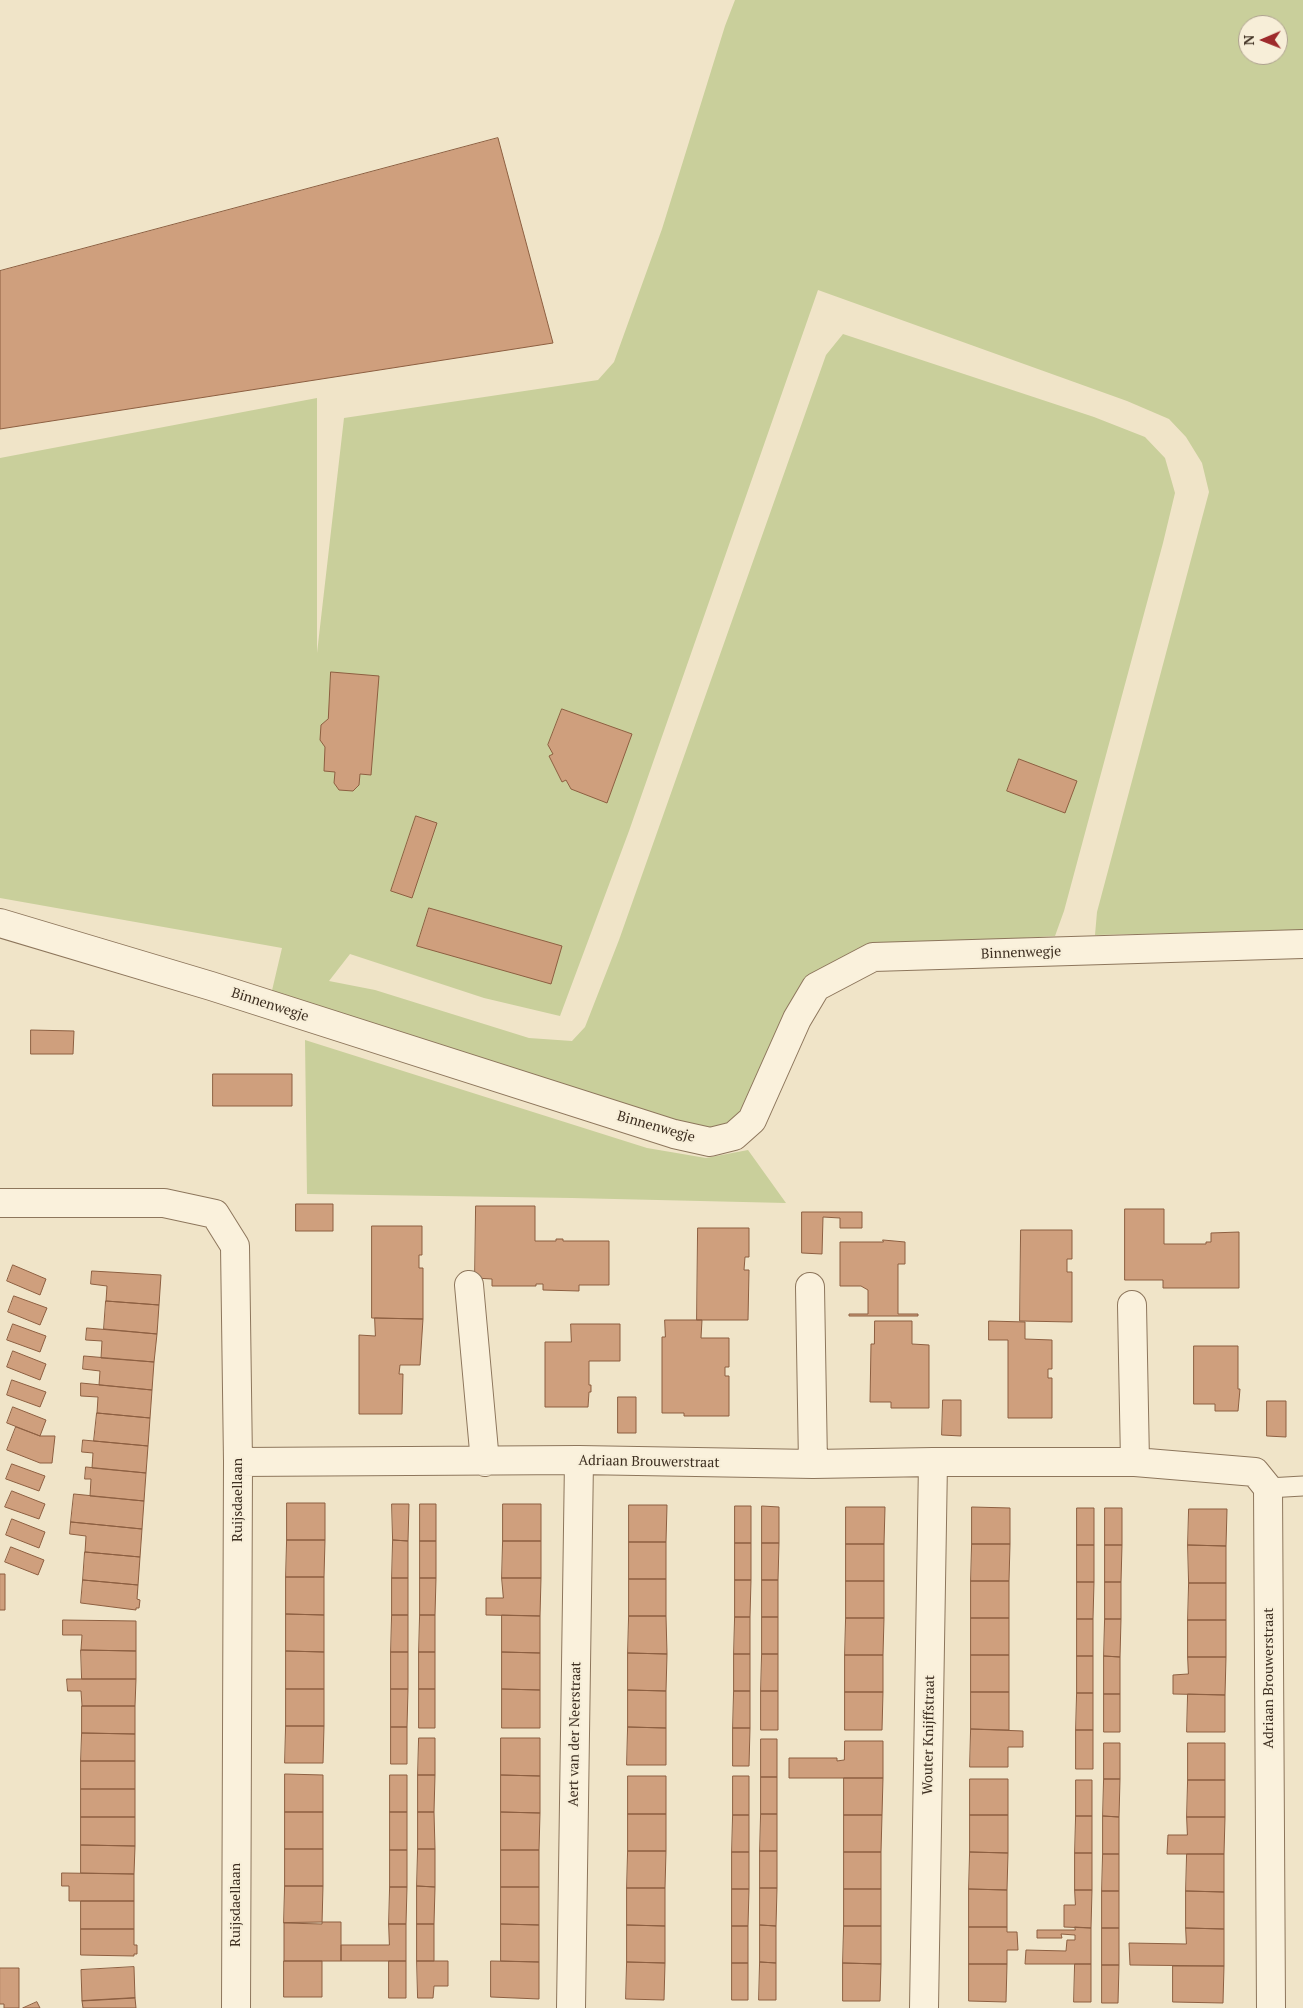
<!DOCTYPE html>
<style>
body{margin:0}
#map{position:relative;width:1303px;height:2008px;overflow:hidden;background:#f0e4c8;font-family:"PT Serif",serif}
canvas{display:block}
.north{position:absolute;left:1238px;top:15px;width:50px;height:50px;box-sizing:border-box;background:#f7eed8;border:1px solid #ada18e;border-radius:50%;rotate:269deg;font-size:14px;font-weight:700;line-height:20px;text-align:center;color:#3d2e20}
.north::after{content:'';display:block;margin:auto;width:18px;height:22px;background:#9e2a2b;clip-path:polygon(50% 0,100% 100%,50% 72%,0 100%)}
</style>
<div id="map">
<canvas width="1303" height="2008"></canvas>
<div class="north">N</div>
</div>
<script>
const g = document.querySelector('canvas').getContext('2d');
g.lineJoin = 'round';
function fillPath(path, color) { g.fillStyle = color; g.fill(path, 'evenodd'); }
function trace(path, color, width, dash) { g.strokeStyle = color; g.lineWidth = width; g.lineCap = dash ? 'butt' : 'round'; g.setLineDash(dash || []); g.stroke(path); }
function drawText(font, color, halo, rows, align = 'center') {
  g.font = font + ' "PT Serif",serif'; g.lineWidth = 4; g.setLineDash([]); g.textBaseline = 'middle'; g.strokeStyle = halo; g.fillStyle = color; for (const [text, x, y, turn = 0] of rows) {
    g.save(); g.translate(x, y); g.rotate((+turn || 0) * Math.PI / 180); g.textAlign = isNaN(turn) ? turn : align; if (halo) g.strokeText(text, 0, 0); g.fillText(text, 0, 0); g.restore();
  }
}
const green = new Path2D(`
 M735 0H1303V930L1095 935 1097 912 1209 492 1202 463 1186 437 1169 419 1127 401 818 290 629 831 560 1016 484 998 350 954 329 981 375 990 529 1038 572 1041 585 1027 619 940 826 355 843 334 1094 417 1145 437 1165 458 1175 493 1163 543 1064 911 1055 936 897 946 834 962 747 1113 717 1132 681 1126 270 999 282 948 0 898V458L317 398V653L344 418 598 380 614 362 662 229 725 26ZM1248 25H1278V55H1248Z
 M305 1040 647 1148 706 1158 748 1150 786 1203 572 1198 307 1194Z`);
const building = new Path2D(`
 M498 138 553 343 0 429V271Z
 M331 672 379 676 371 775 360 774 359 785 353 791 339 790 334 783 335 772 324 771 325 747 320 740 321 725 328 719Z
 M562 709 632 734 607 803 571 789 566 780 562 782 549 756 553 754 548 745Z
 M1019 759 1077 781 1065 813 1007 791Z
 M416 816 437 823 412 898 391 891Z
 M429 908 562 946 551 984 417 946Z
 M31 1030 74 1031 73 1054H31Z
 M213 1074H292V1106H213Z
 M296 1204H333V1231H296Z
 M476 1206H535V1241H556V1239H563V1241H609V1285H579V1291L543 1290V1284H536V1286H492V1279L475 1278Z
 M1125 1209H1164V1244H1206V1242H1211V1233L1239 1232V1288H1163V1280H1125Z
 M802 1212H862V1228H840V1218L823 1217 822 1254 802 1253Z
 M372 1226H422V1255H419V1268H423V1319L372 1318Z
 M698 1228H749V1257H745L744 1270H749L748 1320H697Z
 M1021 1230H1072V1259H1067V1272H1072V1322L1020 1321Z
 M883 1240 905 1242V1264H898V1314H918V1316H849V1314H868V1290L861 1286H840V1242H883Z
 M13 1265 46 1279 40 1295 7 1281Z
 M92 1271 161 1275 159 1305 106 1301 107 1286 91 1284Z
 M14 1296 47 1308 40 1325 8 1312Z
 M106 1301 159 1305 157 1334 104 1329Z
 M375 1318 423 1319 420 1365H400L399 1374H403L402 1414H359V1335L375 1336Z
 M665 1320H702L701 1338H729V1367H725V1376H729V1416H684V1413H662V1337H665Z
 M875 1321H912V1344L929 1345V1408H891V1402H870L871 1344H874Z
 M989 1321 1025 1322V1339L1052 1340V1369H1048V1378H1052V1418H1008V1340H989Z
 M13 1324 46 1336 40 1352 7 1340Z
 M571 1324H620V1361H589V1385H591V1392H589L588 1407H545V1342H571Z
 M87 1328 157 1334 154 1362 101 1358 102 1341 86 1340Z
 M1194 1346H1238V1389H1240L1238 1411H1215V1404H1194Z
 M13 1351 46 1364 40 1380 7 1367Z
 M84 1356 154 1362 152 1390 99 1385 100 1371 83 1369Z
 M12 1380 46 1392 40 1407 7 1395Z
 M81 1383 152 1390 150 1418 97 1413 98 1397 81 1396Z
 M618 1397H636V1433H618Z
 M943 1400H961V1436L942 1435Z
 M1267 1401H1286V1437L1267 1436Z
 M13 1407 46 1420 40 1436 7 1423Z
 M97 1413 150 1418 148 1446 94 1441Z
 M16 1427 40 1436H55L52 1463H40L7 1450Z
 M83 1440 148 1446 146 1473 92 1468 93 1453 82 1452Z
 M12 1464 45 1476 39 1491 6 1479Z
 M86 1467 146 1473 144 1501 90 1496 91 1479H85Z
 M12 1491 45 1504 39 1519 5 1507Z
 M74 1494 144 1501 142 1529 71 1522Z
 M287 1503H325V1540H287Z
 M392 1504H409L408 1541 393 1540Z
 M420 1504H436V1541H420Z
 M503 1504H541V1541H503Z
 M629 1505H667L666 1542H629Z
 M735 1506H751V1543H735Z
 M762 1506 779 1507V1543H762Z
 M846 1507H885L884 1544H846Z
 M972 1507 1010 1508V1544H972Z
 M1077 1508H1094V1545H1077Z
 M1105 1508H1122V1545H1105Z
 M1189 1509H1227L1226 1546 1188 1545Z
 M12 1519 45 1532 39 1548 6 1535Z
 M71 1522 142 1529 140 1557 85 1552 86 1536 70 1534Z
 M287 1540H325L324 1577H286Z
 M393 1540 408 1541V1578H392Z
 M420 1541H436V1578H420Z
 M503 1541H541V1578H502Z
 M629 1542H666V1579H629Z
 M735 1543H751V1580H735Z
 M762 1543H779L778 1580H762Z
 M846 1544H884V1581H846Z
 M972 1544H1010L1009 1581H971Z
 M1077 1545H1094V1582H1077Z
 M1105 1545H1122L1121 1582H1105Z
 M1188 1545 1226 1546V1583H1189Z
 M11 1547 44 1560 38 1575 5 1562Z
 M85 1552 140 1557 138 1585 83 1580Z
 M0 1574H5V1610H0Z
 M286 1577H324V1615L286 1614Z
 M392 1578H408V1615H392Z
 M420 1578H436L435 1615H420Z
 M502 1578H541L540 1616 486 1615V1598H503Z
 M629 1579H666V1616H629Z
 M83 1580 138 1585 137 1599 140 1600 139 1608H136V1610L81 1603Z
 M735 1580H751L750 1617H735Z
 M762 1580H778V1617H762Z
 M846 1581H884V1618H846Z
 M971 1581H1009V1618H971Z
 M1077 1582H1094L1093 1619H1077Z
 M1105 1582H1121V1619H1105Z
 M1189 1583H1226V1620H1188Z
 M286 1614 324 1615V1652L286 1651Z
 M392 1615H408V1652H391Z
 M420 1615H435V1652H419Z
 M502 1615 540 1616V1653L502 1652Z
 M629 1616H666L667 1654 628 1653Z
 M735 1617H750V1654H734Z
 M762 1617H778V1654H762Z
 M846 1618H884L883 1655H845Z
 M971 1618H1009V1655H971Z
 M1077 1619H1093V1656H1077Z
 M1105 1619H1121L1120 1657 1104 1656Z
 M63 1620 136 1621V1651L81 1650 82 1635H63Z
 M1188 1620H1226V1657H1188Z
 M81 1650 136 1651V1679H82Z
 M286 1651 324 1652V1689H286Z
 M391 1652H408V1689H391Z
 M419 1652H435V1689H419Z
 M502 1652 540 1653V1690L502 1689Z
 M628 1653 667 1654 666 1691 628 1690Z
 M734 1654H750V1691H734Z
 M762 1654H778V1691H761Z
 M845 1655H883V1692H845Z
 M971 1655H1009V1692H971Z
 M1077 1656H1093V1693H1077Z
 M1104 1656 1120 1657V1694H1104Z
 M1188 1657H1226L1225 1695 1173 1694V1675L1188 1674Z
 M67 1679H136L135 1706H82L81 1691H68Z
 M286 1689H324V1726H286Z
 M391 1689H408L407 1727H391Z
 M419 1689H435V1728H419Z
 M502 1689 540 1690V1728H502Z
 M628 1690 666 1691V1728L628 1727Z
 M734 1691H750V1728H733Z
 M761 1691H778V1730H761Z
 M845 1692H883L882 1730H845Z
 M971 1692H1009V1730L971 1729Z
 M1077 1693H1093V1730H1076Z
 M1104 1694H1120V1732H1104Z
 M1188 1694 1225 1695V1732H1187Z
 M82 1706H135V1734L82 1733Z
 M286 1726H324L323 1763H285Z
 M391 1727H407V1764H391Z
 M628 1727 666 1728V1765H627Z
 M733 1728H750L749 1766H733Z
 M971 1729 1023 1731V1747H1008V1767H970Z
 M1076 1730H1093V1769H1076Z
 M82 1733 135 1734V1761H81Z
 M419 1738H435V1775H418Z
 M501 1738H540V1776L501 1775Z
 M761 1739H777V1777H761Z
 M845 1741H883V1778H789V1758H837V1761L844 1760Z
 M1104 1743H1120V1779H1104Z
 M1188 1743H1225V1780H1188Z
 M81 1761H135V1789H81Z
 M285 1774 323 1775V1812H285Z
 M390 1775H407V1812H390Z
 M418 1775H435L434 1812H418Z
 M501 1775 540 1776V1813L501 1812Z
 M628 1776H666V1814H628Z
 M733 1776H749V1815H733Z
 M761 1777H777V1814H761Z
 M844 1778H883L882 1815H844Z
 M970 1779H1008V1815H970Z
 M1104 1779H1120L1119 1817 1103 1816Z
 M1076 1780H1092V1816H1076Z
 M1188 1780H1225V1817H1187Z
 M81 1789H135V1817H81Z
 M285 1812H323V1849H285Z
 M390 1812H407V1850H390Z
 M418 1812H434L435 1849H418Z
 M501 1812 540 1813 539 1850H501Z
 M628 1814H666V1851H628Z
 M761 1814H777V1851H760Z
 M733 1815H749V1852H732Z
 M844 1815H882L881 1852H844Z
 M970 1815H1008V1853L970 1852Z
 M1076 1816H1092V1853H1075Z
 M1103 1816 1119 1817V1854H1103Z
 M81 1817H135V1846L81 1845Z
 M1187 1817H1225L1224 1854H1167L1168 1835H1187Z
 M81 1845 135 1846 134 1874 81 1873Z
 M285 1849H323V1886H285Z
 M418 1849H435V1887L417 1886Z
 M390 1850H407V1887H390Z
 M501 1850H539V1887H501Z
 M628 1851H666L665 1888H627Z
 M760 1851H777V1888H760Z
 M732 1852H749V1889H732Z
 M844 1852H881V1889H844Z
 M970 1852 1008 1853 1007 1890 969 1889Z
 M1075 1853H1092V1890H1075Z
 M1103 1854H1119V1891H1102Z
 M1187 1854H1224V1892L1186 1891Z
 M62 1873 134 1874V1901H69V1886H62Z
 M285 1886H323L322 1924 284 1923Z
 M417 1886 435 1887 434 1924H417Z
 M390 1887H407L406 1924H389Z
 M501 1887H539V1925L501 1924Z
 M627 1888H665V1926L627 1925Z
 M760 1888H777L776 1926 760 1925Z
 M732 1889H749L748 1926H732Z
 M844 1889H881V1926H844Z
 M969 1889 1007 1890V1927H969Z
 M1075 1890H1092L1091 1928 1064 1927V1905H1075Z
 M1102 1891H1119V1928H1102Z
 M1186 1891 1224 1892V1929L1186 1928Z
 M81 1901H134V1929H81Z
 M322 1922H341V1961H284V1923Z
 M389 1924H406V1961H341V1945H389Z
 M417 1924H434V1961H417Z
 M501 1924 539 1925V1962L501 1961Z
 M627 1925 665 1926V1963L627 1962Z
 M760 1925 776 1926V1963L760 1962Z
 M732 1926H748V1963H732Z
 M844 1926H881V1964L843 1963Z
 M969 1927H1007V1932H1017L1018 1950H1007V1964H969Z
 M1075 1927 1091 1928V1964H1025L1026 1950 1066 1951 1067 1940H1075V1935L1061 1934 1062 1938H1037V1930H1075Z
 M1102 1928H1119V1965H1102Z
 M1186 1928 1224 1929V1966L1130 1965 1129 1943 1186 1944Z
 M81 1929H134V1945H137V1954H134V1956L81 1955Z
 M284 1961H322V1997H284Z
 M389 1961H406V1998H389Z
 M417 1961H448V1986H434L433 1998H418Z
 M491 1961 539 1962V1999L491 1997Z
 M627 1962 665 1963 664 2000 626 1999Z
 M760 1962 776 1963V2000H759Z
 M732 1963H748V2000H732Z
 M843 1963 881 1964 880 2001H843Z
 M969 1964H1007L1006 2002 969 2001Z
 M1075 1964H1091V2002H1074Z
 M1102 1965H1119L1118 2003H1102Z
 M1173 1966H1224L1223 2003 1173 2002Z
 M134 1967 135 1998 82 2001 81 1970Z
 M0 1968H19V2008H4V2004H0Z
 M135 1998 136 2008H83L82 2001Z
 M37 2002 40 2008H23Z`);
const service = new Path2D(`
 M1268 1488 1303 1486`);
const minor = new Path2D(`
 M0 923 211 986 674 1134 710 1142 734 1136 752 1120 797 1019 816 987 873 957 1303 944
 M0 1203H164L215 1214 235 1246 238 1462 236 2008
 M469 1285 485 1462
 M810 1287 813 1464
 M1132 1305 1135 1462
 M238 1462 579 1460 813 1464 933 1462H1135L1255 1472 1268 1488 1271 2008
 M571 2008 579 1460
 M924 2008 933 1462`);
const streetNames = [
 ["Binnenwegje",1021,953,-2],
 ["Binnenwegje",270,1005,18],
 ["Binnenwegje",656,1127,16],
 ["Adriaan Brouwerstraat",649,1462,1],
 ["Ruijsdaellaan",238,1500,-90],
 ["Adriaan Brouwerstraat",1269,1678,-90],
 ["Aert van der Neerstraat",575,1734,-89],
 ["Wouter Knijffstraat",929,1735,-89],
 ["Ruijsdaellaan",236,1905,-90]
];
fillPath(green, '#c9cf9b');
fillPath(building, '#cf9f7d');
trace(building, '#8d5f41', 1);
trace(service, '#8d765c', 21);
trace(minor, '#8d765c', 30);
trace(service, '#faf1dc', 19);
trace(minor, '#faf1dc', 28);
drawText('14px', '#3d2e20', '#f7eed8', streetNames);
</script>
